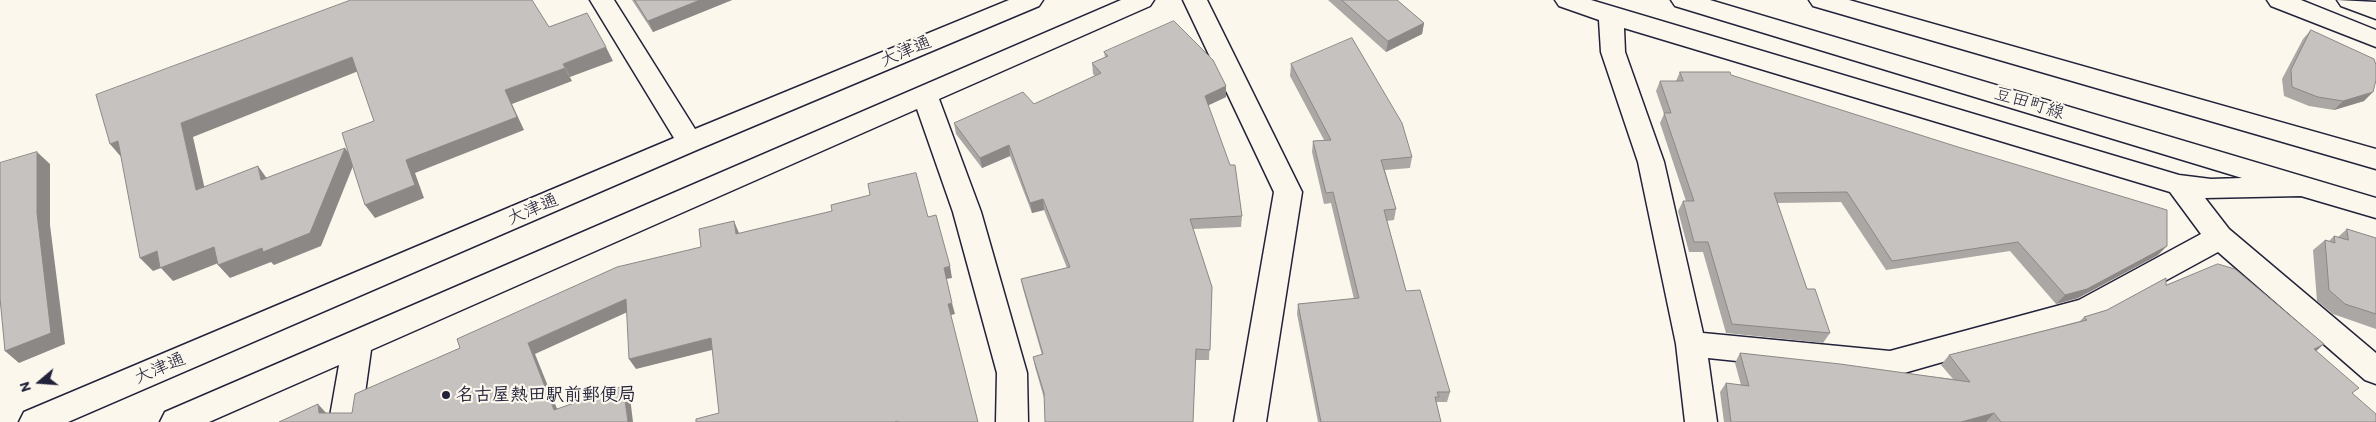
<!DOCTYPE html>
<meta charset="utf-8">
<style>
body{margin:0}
#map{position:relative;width:2376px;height:422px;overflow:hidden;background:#fbf7ec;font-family:Itim,sans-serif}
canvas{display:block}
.north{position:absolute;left:15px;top:357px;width:50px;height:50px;-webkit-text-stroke:4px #fbf7ec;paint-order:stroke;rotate:252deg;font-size:14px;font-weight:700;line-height:20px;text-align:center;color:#22223b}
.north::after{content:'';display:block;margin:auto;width:18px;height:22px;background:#22223b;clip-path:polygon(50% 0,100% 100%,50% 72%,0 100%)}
</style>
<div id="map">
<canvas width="2376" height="422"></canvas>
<div class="north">N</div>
</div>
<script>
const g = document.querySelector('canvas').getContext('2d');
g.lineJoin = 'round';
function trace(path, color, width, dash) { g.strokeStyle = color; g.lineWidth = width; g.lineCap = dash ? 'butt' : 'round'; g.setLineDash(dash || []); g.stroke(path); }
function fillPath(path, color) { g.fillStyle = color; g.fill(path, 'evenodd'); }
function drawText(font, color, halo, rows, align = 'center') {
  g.font = font + ' Itim,"Klee One",sans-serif'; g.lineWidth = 4.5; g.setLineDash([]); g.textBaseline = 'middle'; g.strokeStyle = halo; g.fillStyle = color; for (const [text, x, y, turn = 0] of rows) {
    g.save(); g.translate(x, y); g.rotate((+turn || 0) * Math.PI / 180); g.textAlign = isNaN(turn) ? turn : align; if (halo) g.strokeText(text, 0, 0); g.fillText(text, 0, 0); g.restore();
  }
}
const minor = new Path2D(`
 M590 0H614L695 129 1009 0H1043L1039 6 699 149 68 422H19L24 412 674 138Z
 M1121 0H1154L1150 6 939 99 981 212 1027 373 1028 422H996L997 373 953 212 917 109 371 350 361 422H329L339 365 209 422H160L165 412Z
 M1183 0H1207L1302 192 1266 422H1234L1274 192Z
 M1555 0H1591L2179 175 2211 179 2242 178 1675 6 1671 0H1710L2376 198V218L2301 196 2205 198 2229 229 2376 353V384L2365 380 2218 252 2097 318 1890 377 1708 358 1717 422H1685L1676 344 1638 162 1601 52 1599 20 1559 6ZM1624 28 2170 192 2201 234 2079 300 1890 351 1703 333 1664 162 1625 52Z
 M1809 0H1849L2376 149V169L1813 6Z`);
const major = new Path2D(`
 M2267 0H2301L2376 30V47L2271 6Z
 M2337 0 2376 2V19L2341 6Z`);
const wall = new Path2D(`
 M632 0H732L653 32Z
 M1328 0H1397L1424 23 1422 34 1386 52Z
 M2311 30 2364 101 2334 110 2309 106 2284 96 2282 79 2303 39Z
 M1104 52 1226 97 1208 105 1242 216 1241 227 1193 229 1212 287 1209 360H1195L1044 398 1035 367 1033 357 1042 355 1023 289 1021 279 1067 268 1044 210 1032 213 1010 156 982 168 956 134 954 123 1034 104 1095 76 1093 74 1092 63 1105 57Z
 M1291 64 1412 157 1410 168 1385 170 1396 209 1394 220 1387 221 1406 291 1450 392 1447 402H1437V405L1441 422H1318L1297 314 1298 304 1354 299 1331 203 1324 204 1312 152 1313 141 1324 140 1290 76Z
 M1680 72 1731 75 2158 255 2078 298 2056 304 2010 251 1886 270 1841 202 1777 203 1807 289 1830 333 1823 343 1726 333 1703 252H1689L1678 211 1683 201H1686L1660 123 1664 114 1656 91 1660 81H1676Z
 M2347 229 2376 238V329L2333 314 2317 301 2313 250 2325 240 2329 241 2334 236 2338 237Z
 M2166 285 2316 351 2376 422H1724L1720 392 1726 383 1741 385 1735 363 1740 353 1953 379 1941 365 1949 355 2080 321 2084 317 2107 310Z`);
const shadedWall = new Path2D(`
 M700 0H732L653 32 648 21Z
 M1424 23 1422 34 1386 52 1388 41Z
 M606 47 613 61 570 77 563 64Z
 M352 57 361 70 193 137 208 203 196 190 181 123Z
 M565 68 572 81 512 104 524 130 415 173 424 198 375 218 365 205 406 160 505 90Z
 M1226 86V97L1205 107V96Z
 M2373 92 2364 101 2334 110 2343 101Z
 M118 141 122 158 110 144Z
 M1009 145 1010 156 982 168 980 158Z
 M345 148 355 161 321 246 274 265 271 262 230 278 218 265 262 248Z
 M37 152 50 164V225L65 344 19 363 5 351 37 213Z
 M258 166 268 180H261Z
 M1043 199 1044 210 1032 213 1030 203Z
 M734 221 739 233 736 234Z
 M2167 246 2158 255 2078 298 2056 304 2065 295Z
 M214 247 226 260 173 281 161 268 153 271 140 258 157 251Z
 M950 266 952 278 946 279 944 268Z
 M626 299 632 310 535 354 562 421 554 410 528 343Z
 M952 303 955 314 951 315 948 304Z
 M711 338 716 349 636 369 629 359Z
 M2324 344 2313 354 2314 349Z
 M623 386 630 397 633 422H628Z
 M318 404 328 415 319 413Z
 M1994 413 1986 422H1961Z`);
const building = new Path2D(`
 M351 0H532L549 27 587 13 606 47 563 64 565 68 505 90 517 117 406 160 415 185 365 205 342 133 374 121 352 57 181 123 196 190 258 166 261 180 345 148 310 233 263 252 262 248 218 265 214 247 160 268 157 251 140 258 118 141 110 144 96 95Z
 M635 0H700L648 21Z
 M1342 0H1397L1424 23 1388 41Z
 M1174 21 1213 60 1226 86 1205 96 1230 165H1235L1242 216 1190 219 1212 287 1210 350 1196 349 1193 422H1045L1044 393 1033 357 1043 354 1021 279 1070 267 1043 199 1030 203 1009 145 980 158 954 123 1023 92 1034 104 1101 73 1092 63 1108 56 1104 52Z
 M2311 30 2374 59 2376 65V80L2373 92 2343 101 2318 97 2292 87 2291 70Z
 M1352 38 1402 123 1412 157 1381 160 1396 209 1384 210 1406 291 1420 290 1450 392H1437L1439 397H1435L1441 422H1321L1298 304 1359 298 1333 192 1326 193 1313 141 1331 140 1291 64Z
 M1680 72H1730L1731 75 1958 147 2167 210V246L2087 289 2065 295 2018 242 1892 261 1847 192 1774 193 1807 289H1815L1830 333 1732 324 1708 242H1694L1683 201H1694L1664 113H1671L1660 81H1683Z
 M37 152V213L51 333 5 351 0 298V163Z
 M916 173 928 217 936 215 950 266 944 268 952 303 948 304 978 422H898V421L894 422H696V419L719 413 711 338 629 359 626 299 528 343 554 410 623 386 628 422H279L318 404 319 413H352L355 394 460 348 457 339 617 267 701 247 699 229 734 221 736 234 832 211 831 205 870 195 868 184Z
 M2347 229 2376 238V314L2345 304 2329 290 2325 240 2335 243 2334 236 2348 240Z
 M2218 264 2235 269 2324 344 2314 349 2359 388 2352 393 2376 414V422H2001L1994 413 1961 422H1731L1726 383 1749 386 1740 353 1840 364 1970 382 1949 355 2087 320 2084 317 2107 310 2166 278V285Z`);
const markers = [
 [446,395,5,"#22223b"]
];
const streetNames = [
 ["大津通",906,52,-23],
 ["豆田町線",2029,104,17],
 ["大津通",533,210,-23],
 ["大津通",160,369,-23]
];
const poiNames = [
 ["名古屋熱田駅前郵便局",456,395]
];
trace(minor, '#22223b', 3);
trace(major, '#22223b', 3);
fillPath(minor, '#fbf7ec');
fillPath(major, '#fbf7ec');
fillPath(wall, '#aaa7a5');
fillPath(shadedWall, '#8b8886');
fillPath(building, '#c6c2c0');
trace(building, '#8b8886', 1);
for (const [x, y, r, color] of markers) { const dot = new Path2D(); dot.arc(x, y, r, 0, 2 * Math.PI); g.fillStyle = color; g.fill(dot); trace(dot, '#fbf7ec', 2); }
drawText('18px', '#22223b', '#fbf7ec', streetNames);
drawText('bold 18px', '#22223b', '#fbf7ec', poiNames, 'left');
</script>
